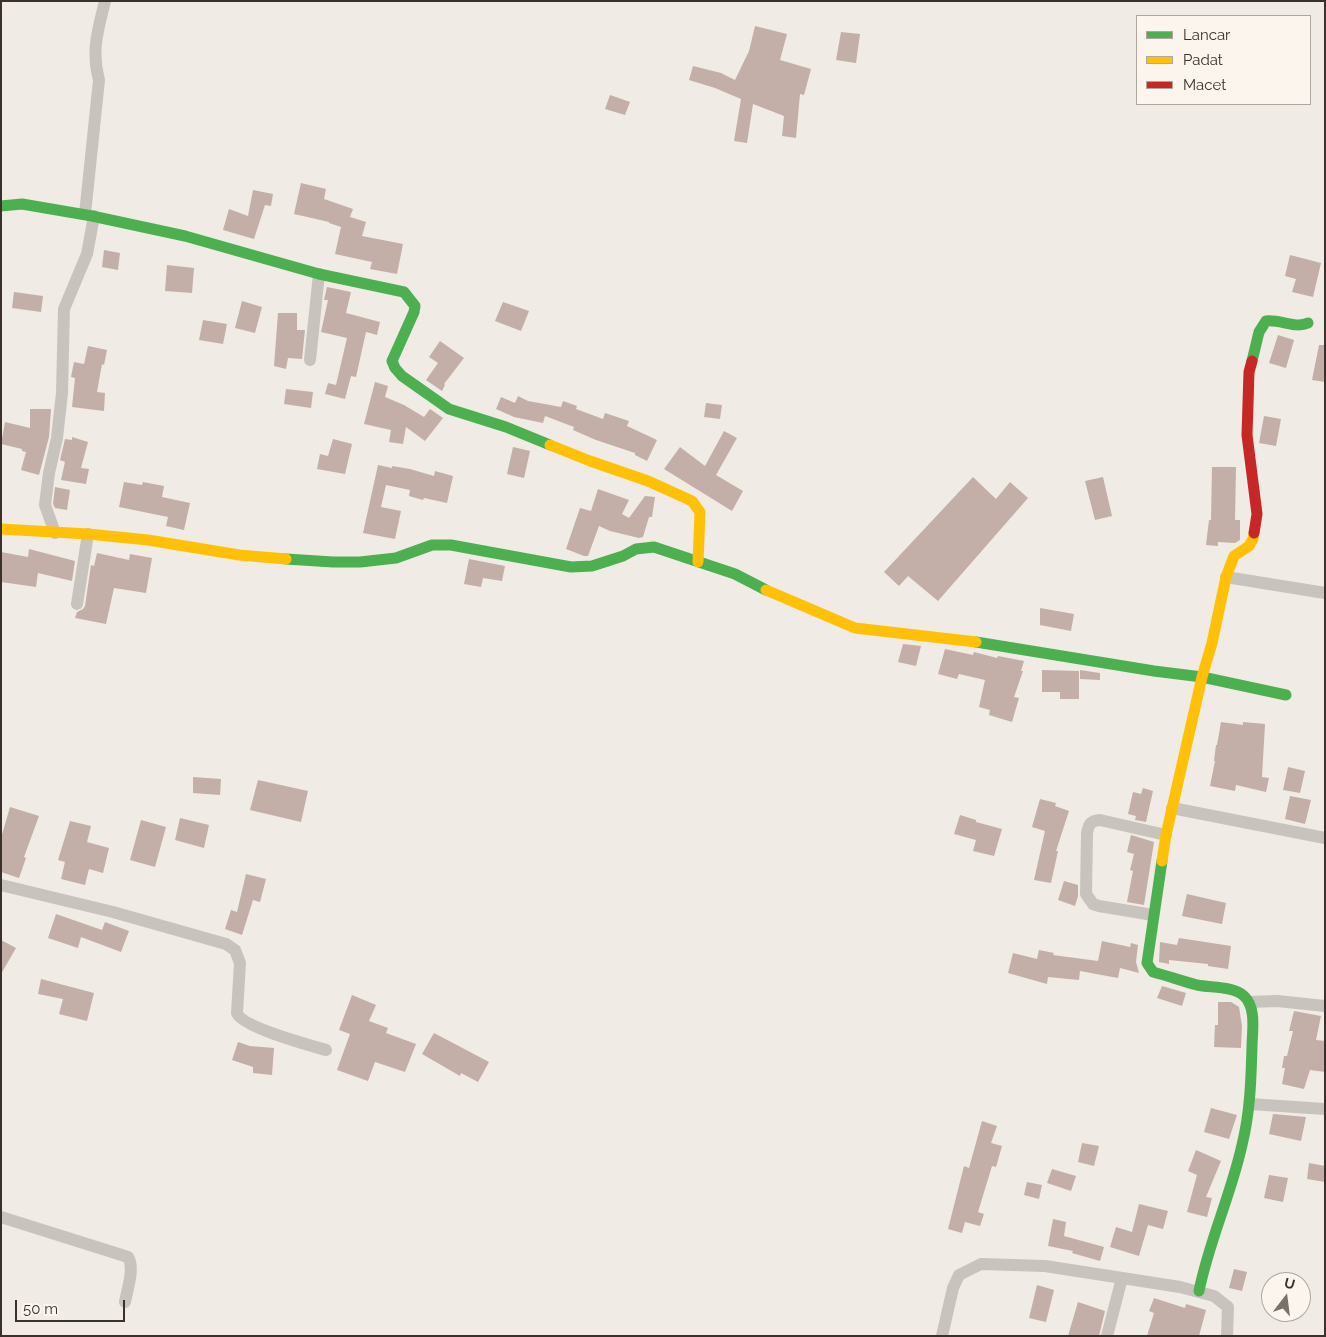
<!DOCTYPE html>
<style>
body{margin:0}
#map{position:relative;width:1326px;height:1337px;overflow:hidden;background:#f0ebe5;font-family:Raleway,sans-serif}
canvas{display:block}
.frame{position:absolute;inset:0;border:2px solid #3b302b;pointer-events:none}
.legend{position:absolute;left:1136px;top:15px;width:175px;height:90px;box-sizing:border-box;background:#fbf5ee;border:1px solid #aea6a0;margin:0;padding:6px 9px;list-style:none;font-size:15px;color:#3b302b}
.legend li{display:flex;align-items:center;gap:10px;height:25px}
.legend b{width:25px;border:1px solid #aea6a0}
.north{position:absolute;left:1261px;top:1272px;width:50px;height:50px;box-sizing:border-box;background:#fbf5ee;border:1px solid #aea6a0;border-radius:50%;rotate:15deg;font-size:14px;font-weight:700;line-height:20px;text-align:center;color:#3b302b}
.north::after{content:'';display:block;margin:auto;width:18px;height:22px;background:#7a716c;clip-path:polygon(50% 0,100% 100%,50% 72%,0 100%)}
.scale{position:absolute;left:15px;top:1300px;width:110px;height:22px;box-sizing:border-box;border:2px solid #3b302b;border-top:0;padding-left:6px;font-size:15px;line-height:18px;white-space:nowrap;color:#3b302b;-webkit-text-stroke:4px #fbf5ee;paint-order:stroke}
</style>
<div id="map">
<canvas width="1326" height="1337"></canvas>
<div class="frame"></div>
<ul class="legend">
<li><b style="height:6px;background:#4caf50"></b>Lancar</li>
<li><b style="height:6px;background:#ffc107"></b>Padat</li>
<li><b style="height:6px;background:#c62828"></b>Macet</li>
</ul>
<div class="north">U</div>
<div class="scale">50 m</div>
</div>
<script>
const g = document.querySelector('canvas').getContext('2d');
g.lineJoin = 'round';
function fillPath(path, color) { g.fillStyle = color; g.fill(path, 'evenodd'); }
function trace(path, color, width, dash) { g.strokeStyle = color; g.lineWidth = width; g.lineCap = dash ? 'butt' : 'round'; g.setLineDash(dash || []); g.stroke(path); }
const building = new Path2D(`
 M755 26 787 34 780 60 811 69 804 95 800 94 796 138 782 136 784 116 753 104 747 143 734 141 741 99 715 88 689 80 693 66 721 73 735 80 749 51Z
 M841 32 860 34 856 63 836 60Z
 M610 95 630 102 625 115 605 109Z
 M301 183 326 189 324 199 353 209 350 217 366 222 362 236 403 244 397 274 370 269 372 262 335 254 341 227 329 223V222L294 214Z
 M253 190 273 194 271 206 265 205 254 239 223 230 229 209 248 216Z
 M104 250 120 253 118 270 102 267Z
 M1290 255 1321 263 1313 297 1292 292 1296 279 1285 276Z
 M167 265 194 268 192 293 165 291Z
 M327 287 351 292 346 313 380 322 377 335 366 332 356 377 351 376 345 399 325 394 328 383 336 385 347 338 321 332 328 300H324Z
 M14 292 43 296 41 312 12 308Z
 M242 301 262 307 255 333 235 328Z
 M503 302 529 311 521 331 495 321Z
 M278 313H297V330H305L302 359 288 358 286 369 274 366Z
 M203 320 227 324 223 344 199 340Z
 M1278 335 1294 340 1286 368 1269 363Z
 M440 341 464 358 444 384 445 385 442 391 426 380 438 363 429 357Z
 M1319 345H1325V382L1312 380Z
 M88 346 107 350 104 365 102 364 97 392 105 393 104 411 72 407 75 378 71 377 74 362 84 364Z
 M375 382 388 386 385 397 404 405 424 417 430 409 443 418 425 441 406 427 403 444 389 442 391 430 364 424Z
 M286 389 313 392 311 408 284 404Z
 M518 396 528 401 561 407 563 401 577 406 576 409 603 419 605 413 629 421 627 426 657 440 647 461 635 455V453L596 440 573 430 574 427 545 416 543 423 514 417 496 409 501 397 515 403Z
 M706 403 722 405 720 419 704 417Z
 M30 409H51L49 437 39 475 21 470 26 452 22 451V449L1 444 5 422 30 428Z
 M1264 416 1281 419 1276 446 1259 443Z
 M724 431 737 438 716 475 743 491 732 511 664 469 680 447 705 466Z
 M72 437 88 442 81 468 89 469 86 484 61 480 65 462 60 460 65 439 72 440Z
 M333 439 352 444 345 474 317 469 320 454 328 456Z
 M513 447 530 451 524 478 507 474Z
 M378 465 392 468V466L410 469 434 476 435 471 453 476 447 503 424 498 423 500 409 496 410 490 386 485 381 507 401 511 395 539 363 533Z
 M1212 467H1236L1235 520H1240V540L1235 543 1218 542V546L1206 545 1209 520H1211Z
 M973 477 996 499 1010 482 1028 498 938 601 908 576 899 586 884 572Z
 M1103 477 1112 516 1095 520 1085 481Z
 M124 482 142 485 143 482 164 486 162 497 190 503 184 530 166 526 168 517 119 507Z
 M55 487 70 490 67 510 55 508 53 504Z
 M598 489 629 500 622 514 629 518 645 496 655 497 652 517H649L643 537 639 538 610 531 599 526 588 556H584L566 549 580 508 591 511Z
 M29 549 75 561 72 581 38 573 36 587 1 582V552L28 557Z
 M97 553 129 560 130 554 152 558 146 593 114 588 106 624 75 618 77 612 83 609 85 606 91 565 94 566Z
 M469 559 505 566 502 581 483 578 481 587 464 584Z
 M1040 608 1074 614 1071 631 1040 625Z
 M903 644 921 646 916 666 898 662Z
 M945 649 973 655 974 652 997 658 998 656 1024 661 1021 671H1023L1014 697 1019 698 1012 722 989 715 990 710 979 707 985 680 959 674 957 679 938 674Z
 M1042 670 1079 671V699H1060V692H1042Z
 M1080 670 1100 673V680L1080 679Z
 M1221 722 1243 725V722L1265 724 1262 777 1269 778 1266 792 1236 785 1235 791 1210 786 1215 761H1214L1216 745H1217Z
 M1288 767 1305 771 1300 793 1283 790Z
 M193 777 221 779 220 795 193 793Z
 M258 780 308 791 301 822 250 810Z
 M1143 788 1153 791 1146 822 1135 820 1136 816 1128 814 1133 792 1141 794Z
 M1290 796 1311 800 1305 824 1285 819Z
 M1040 799 1056 803 1055 806 1069 811 1056 851H1058L1051 883 1034 880 1045 831 1032 827Z
 M10 807 39 816 24 857 26 858 19 878 1 872V838Z
 M960 815 976 820V822L1002 829 994 856 973 851 976 840 954 834Z
 M180 818 209 825 204 848 175 840Z
 M141 820 166 827 155 867 130 860Z
 M70 821 91 826 87 842 109 848 103 873 89 869 85 885 61 879 65 862 58 860Z
 M1131 835 1154 842 1144 905 1127 902 1133 871 1130 870 1134 854 1127 852Z
 M246 874 266 879 260 902 253 900 242 935 225 929 231 910 237 912Z
 M1064 881 1078 885V896L1075 906 1058 900Z
 M1187 894 1226 903 1222 924 1182 916Z
 M56 914 102 930 105 922 129 931 121 952 81 937 78 948 48 938Z
 M1179 938 1231 946 1228 969 1208 966V964L1169 960V964L1159 962 1160 942 1177 945Z
 M1 940 16 948 1 974Z
 M1102 941 1130 947 1131 943 1138 945 1136 962 1139 973 1120 968 1118 978 1080 971 1079 980 1048 977 1047 984 1008 973 1013 953 1037 959 1039 950 1054 953 1053 955 1098 961Z
 M41 979 94 993 87 1021 59 1014 63 999 38 994Z
 M1162 986 1186 993 1182 1006 1157 998Z
 M352 995 376 1005 369 1021 388 1028 386 1033 416 1044 405 1072 375 1062 368 1081 337 1070 350 1034 339 1030Z
 M1218 1002H1231L1239 1007 1242 1026 1241 1048 1214 1047 1215 1025H1218Z
 M1294 1011 1321 1016 1316 1040 1325 1041V1072L1310 1070 1304 1089 1282 1084 1285 1068H1282L1284 1056H1287L1293 1031H1289Z
 M434 1033 489 1062 478 1082 461 1073 460 1076 422 1054Z
 M238 1042 250 1046 274 1048 272 1075 253 1073V1067L232 1060Z
 M1211 1108 1237 1115 1229 1139 1204 1132Z
 M1273 1114 1306 1117 1301 1141 1269 1134Z
 M982 1121 997 1126 991 1143 1002 1146 996 1167 992 1166 978 1212 984 1214 980 1226 965 1222 962 1233 948 1229 964 1166 969 1168Z
 M1082 1143 1099 1146 1094 1166 1078 1162Z
 M1196 1150 1221 1161 1206 1197 1212 1198 1207 1217 1187 1212 1197 1175 1188 1171Z
 M1309 1163 1325 1166V1182L1307 1179Z
 M1052 1169 1076 1176 1071 1191 1047 1183Z
 M1269 1175 1288 1178 1283 1202 1264 1198Z
 M1027 1182 1042 1185 1039 1199 1024 1195Z
 M1139 1204 1168 1211 1163 1229 1148 1225 1139 1256 1110 1247 1116 1227 1132 1232Z
 M1053 1219 1066 1222 1064 1236 1104 1247 1100 1261 1072 1253 1073 1251 1048 1246Z
 M1234 1269 1247 1272 1242 1291 1229 1288Z
 M1037 1285 1054 1290 1046 1322 1029 1318Z
 M1154 1298 1185 1308 1186 1304 1206 1310 1199 1336H1147L1154 1313 1149 1311Z
 M1078 1302 1105 1311 1099 1336H1068Z`);
const street = new Path2D(`
 M85 214 99 80C91 51 98 30 105 1
 M310 360 319 274
 M55 533 45 505 49 473 57 438 62 393 64 309 87 254 94 216
 M1226 577 1325 593
 M77 604 88 534
 M1172 808 1325 838
 M1 885 113 912 226 944 235 950 240 963 237 1013C242 1027 309 1045 326 1050
 M1153 915 1099 906 1093 904 1086 894 1087 833C1089 824 1090 821 1100 820L1166 835
 M1249 1002 1277 1001 1325 1006
 M1250 1104 1325 1109
 M1 1217 128 1257C135 1268 127 1290 125 1302
 M942 1336 953 1288 959 1275 981 1264 1045 1266 1180 1287 1214 1296 1228 1307 1227 1336
 M1107 1336 1122 1278`);
const fast = new Path2D(`
 M1 206 22 204 92 216 185 236 319 274 404 292 415 306 414 312 392 361 395 368 402 376 449 409 506 427 550 445
 M1252 361 1259 332 1266 321C1280 319 1295 329 1308 323
 M286 559 333 562H360L396 558 432 545H451L571 567 592 566 623 556 636 549 654 547 735 574 766 590
 M976 642 1154 671 1202 677 1286 695
 M1162 861 1147 963 1153 972C1168 976 1182 981 1197 985 1211 988 1233 986 1244 996 1257 1008 1252 1032 1252 1047 1251 1081 1250 1113 1242 1145 1231 1195 1209 1241 1199 1291`);
const slow = new Path2D(`
 M550 445 590 461 648 481 692 501 700 512 698 562
 M1 529 88 534 148 540 239 555 286 559
 M766 590 855 628 976 642
 M1162 861 1166 835 1202 677 1212 643 1226 577 1234 556 1249 546 1253 539 1254 533`);
const jam = new Path2D(`
 M1252 361 1249 372 1247 435 1257 514 1254 533`);
fillPath(building, '#c3afa7');
trace(street, '#c9c3be', 12);
trace(fast, '#4caf50', 11);
trace(slow, '#ffc107', 11);
trace(jam, '#c62828', 11);
</script>
